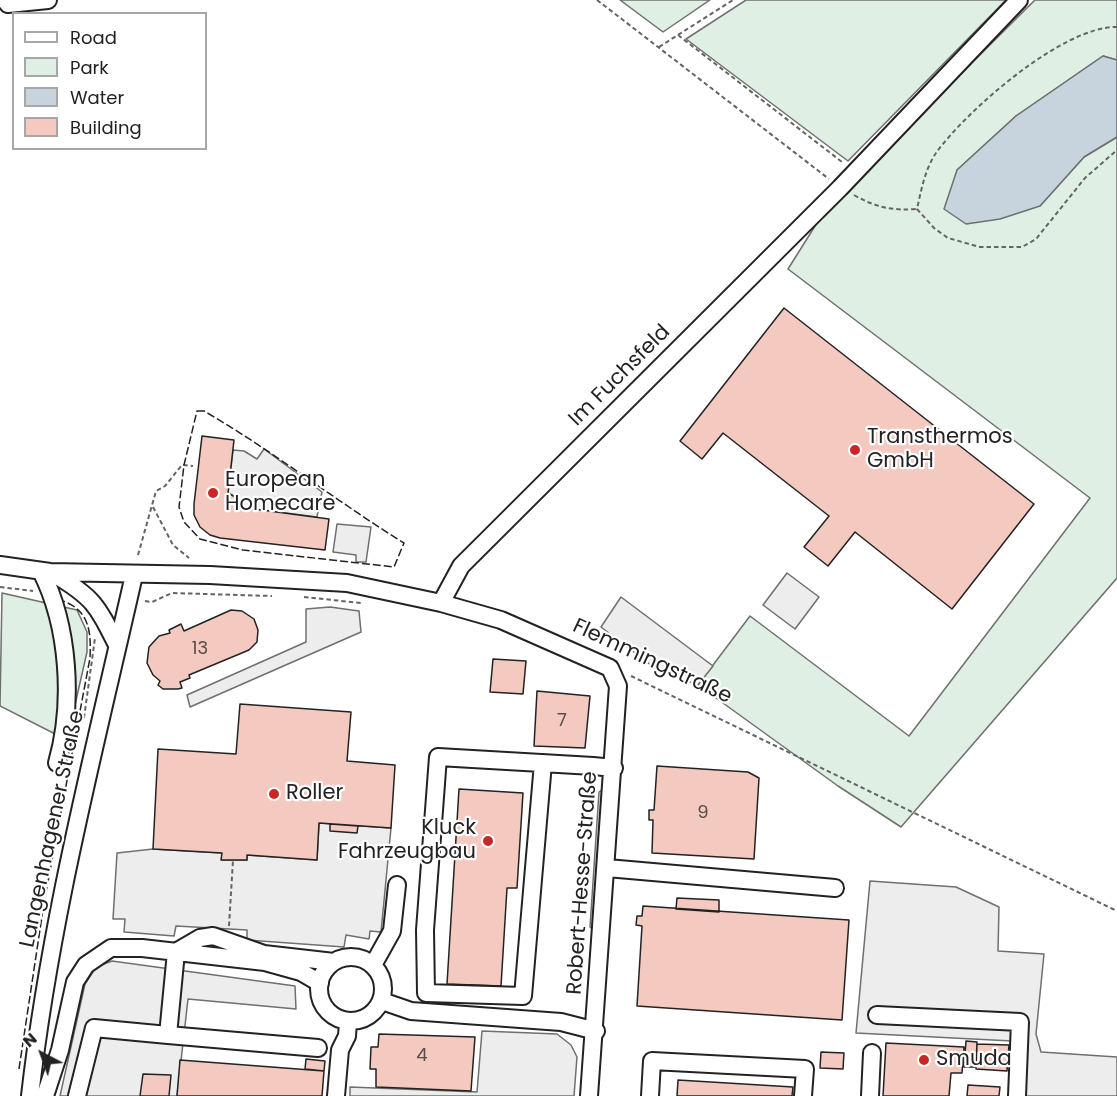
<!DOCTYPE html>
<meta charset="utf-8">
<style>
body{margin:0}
#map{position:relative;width:1117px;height:1096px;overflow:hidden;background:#fff;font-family:Poppins,sans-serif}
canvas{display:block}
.legend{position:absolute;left:12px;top:12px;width:195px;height:138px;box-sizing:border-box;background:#fff;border:2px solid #a7a7a7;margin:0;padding:8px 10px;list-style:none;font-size:18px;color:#222}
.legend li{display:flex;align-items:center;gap:12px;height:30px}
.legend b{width:30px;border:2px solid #a7a7a7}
.north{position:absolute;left:12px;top:1024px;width:60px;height:60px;-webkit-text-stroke:4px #fff;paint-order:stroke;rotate:319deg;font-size:16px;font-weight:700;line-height:24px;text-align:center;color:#222}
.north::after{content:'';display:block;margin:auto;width:21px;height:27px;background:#222;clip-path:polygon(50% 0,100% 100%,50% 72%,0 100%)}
</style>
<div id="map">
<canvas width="1117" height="1096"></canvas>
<ul class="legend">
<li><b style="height:8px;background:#fff"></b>Road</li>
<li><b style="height:16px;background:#e0efe3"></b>Park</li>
<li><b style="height:16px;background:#c7d3dd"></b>Water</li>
<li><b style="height:16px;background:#f3c9c0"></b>Building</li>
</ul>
<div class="north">N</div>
</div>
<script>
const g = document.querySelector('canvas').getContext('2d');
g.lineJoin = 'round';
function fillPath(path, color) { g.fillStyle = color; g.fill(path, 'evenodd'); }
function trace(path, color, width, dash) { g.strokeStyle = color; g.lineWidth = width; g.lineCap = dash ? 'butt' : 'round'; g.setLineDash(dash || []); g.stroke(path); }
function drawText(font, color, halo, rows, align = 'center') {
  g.font = font + ' Poppins,sans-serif'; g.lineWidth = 4.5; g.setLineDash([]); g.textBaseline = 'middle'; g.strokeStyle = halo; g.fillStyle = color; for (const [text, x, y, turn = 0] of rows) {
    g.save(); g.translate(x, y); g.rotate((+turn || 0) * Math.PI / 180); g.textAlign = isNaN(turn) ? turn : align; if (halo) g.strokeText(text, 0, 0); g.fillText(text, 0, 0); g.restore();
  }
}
const green = new Path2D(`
 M620 0H710L663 32Z
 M746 0H1006L848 161 686 39Z
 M1035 0H1117V60L1103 56 1016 116 957 170 1040 206 1084 157 1117 137V578L901 827 838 786 698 685 750 616 909 736 1090 498 788 269 827 207Z
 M2 593 77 610 87 632V652L67 740 0 706Z`);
const parking = new Path2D(`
 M264 449 322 492 317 517 239 507 237 498 228 493 233 450 244 451 257 459Z
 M337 524 371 527 366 562H356V555L333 552Z
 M787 573 819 597 795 629 763 605Z
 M621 597 713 666 698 685 656 669 601 627Z
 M330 607 359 611 361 632 190 707 187 695 306 642V609Z
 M605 788 595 931 590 927 599 792Z
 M319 823 391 828 381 932 370 931 369 939 346 935 344 947 247 940V930L176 926 174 936 124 932 125 919H113L117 853 153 849 222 853V860H247V855L317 860Z
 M870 881 956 887 999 907 998 951 1044 954 1036 1034 1041 1052 1117 1057V1096H1009L1012 1041 856 1033Z
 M112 961 295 986 296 1009 188 999 177 1096H60L85 984 96 967Z
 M482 1031 557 1034 571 1045 577 1057 574 1096H350V1087L477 1092Z`);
const water = new Path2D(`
 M1103 56 1117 60V137L1084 157 1040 206 1000 219 966 224 944 209 957 170 1016 116Z`);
const building = new Path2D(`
 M784 308 1034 504 952 609 855 532 828 566 804 547 829 516 723 433 702 459 680 441Z
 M202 436 234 440 228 493 237 498 239 507 329 519 325 550 220 538 210 535 200 527 194 515V504Z
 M231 610 242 611 254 619 258 630 257 642 249 650 189 675 190 678 180 682 182 688 178 689H163L158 685 160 681 153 675 147 663 149 647 159 636 170 633 169 630 181 624 184 631Z
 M493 659 526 661 523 694 490 692Z
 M537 691 590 696 585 748 534 746Z
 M240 704 351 712 347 761 395 765 391 828 319 823 317 860 247 855V860H221L222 853 153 849 158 749 236 754Z
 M657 766 748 772 759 778 754 859 652 853 653 820H649V810H654Z
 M459 789 523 793 517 888H507L501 986 447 984Z
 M330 824 358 826 357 833 330 831Z
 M677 898 719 900V912L676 909Z
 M643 906 849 920 842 1020 637 1006 642 926 636 925 637 916H642Z
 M379 1034 475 1037 471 1091 376 1087V1069H370L371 1047H378Z
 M966 1041 977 1042 976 1067H964Z
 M886 1043 964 1047 962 1073H951L949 1096H883Z
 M977 1044 1009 1045 1007 1071 976 1069Z
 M821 1052 844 1053 843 1069 820 1068Z
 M306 1059 325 1061 324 1071 305 1069Z
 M180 1060 324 1071 322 1096H177Z
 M143 1074 171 1075 169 1096H140Z
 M678 1080 793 1087 792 1096H677Z
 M968 1085 1000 1087 999 1096H967Z`);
const path = new Path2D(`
 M597 0 829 179
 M1117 27C1063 26 967 110 936 153 925 169 921 191 917 209L934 228 948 238 980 247H1022L1036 239 1085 178 1117 150
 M678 35 842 162
 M659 47 733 0
 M854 195C875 207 892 211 917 209
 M153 507 173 545 189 558
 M138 555 156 491 165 486 182 465 193 466
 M0 587 33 591
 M304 597 361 603
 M145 601 152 602 172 593 272 596
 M631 676 1117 911
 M84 718 95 638
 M229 926 233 860`);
const minor = new Path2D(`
 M5 0 8 4 48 0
 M0 565 50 572 210 575 347 583 441 603 501 620 610 668 618 686 589 1096
 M41 571C69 626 74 703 57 763
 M54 574C93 597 97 605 117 645
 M441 603 461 566 840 188 1019 0
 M543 763 523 996 426 993 425 930 438 757 593 766 614 768
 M607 868 835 888
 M319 989a32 32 0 1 1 64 0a32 32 0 1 1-64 0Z
 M373 965 392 931 397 885
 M382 1001 411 1011 561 1022 596 1031
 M877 1015 1020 1022 1017 1096
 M168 1035 318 1048
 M30 1096C50 919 95 748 134 575
 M45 1096 60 1050 75 982 86 965 111 948H142L265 962 301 972 320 983
 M77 1096 94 1028 168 1035 176 952 200 938 213 936 264 954 334 962
 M336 1096 340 1050 347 1036 348 1022
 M650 1096 652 1061 805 1069 803 1096
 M870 1096 872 1053`);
const fence = new Path2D(`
 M197 411H204C273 451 336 501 404 543L394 567 243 550 200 539 184 522 179 507 184 465Z
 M19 1069 44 903 90 658C91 632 90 611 63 601`);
const markers = [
 [855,450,6,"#c62828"],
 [213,493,6,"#c62828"],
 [274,794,6,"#c62828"],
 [488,841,6,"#c62828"],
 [924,1060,6,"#c62828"]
];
const numberNames = [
 ["13",200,649],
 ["7",562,721],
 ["9",703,813],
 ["4",422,1056]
];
const streetNames = [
 ["Im Fuchsfeld",620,376,-45],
 ["Flemmingstraße",652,662,25],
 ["Langenhagener Straße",53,829,-78],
 ["Robert-Hesse-Straße",583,883,-86]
];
const poiNames = [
 ["Transthermos",867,438],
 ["GmbH",867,462],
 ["European",225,481],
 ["Homecare",225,505],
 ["Roller",286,794],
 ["Kluck",476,829,"right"],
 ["Fahrzeugbau",476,853,"right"],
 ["Smuda",936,1060]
];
fillPath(green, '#e0efe3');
trace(green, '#6f6f6f', 1.5);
fillPath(parking, '#ededed');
trace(parking, '#6f6f6f', 1.5);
fillPath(water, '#c7d3dd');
trace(water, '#6f6f6f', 1.5);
fillPath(building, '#f3c9c0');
trace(building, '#222', 1.5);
trace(minor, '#222', 20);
trace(path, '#646464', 2, [4.5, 3]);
trace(minor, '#fff', 16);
trace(fence, '#222', 1.5, [8, 3]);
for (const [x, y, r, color] of markers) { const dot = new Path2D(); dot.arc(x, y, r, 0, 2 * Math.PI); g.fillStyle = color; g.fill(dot); trace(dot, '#fff', 2); }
drawText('18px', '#564c4a', null, numberNames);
drawText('21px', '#222', '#fff', streetNames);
drawText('21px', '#222', '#fff', poiNames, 'left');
</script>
